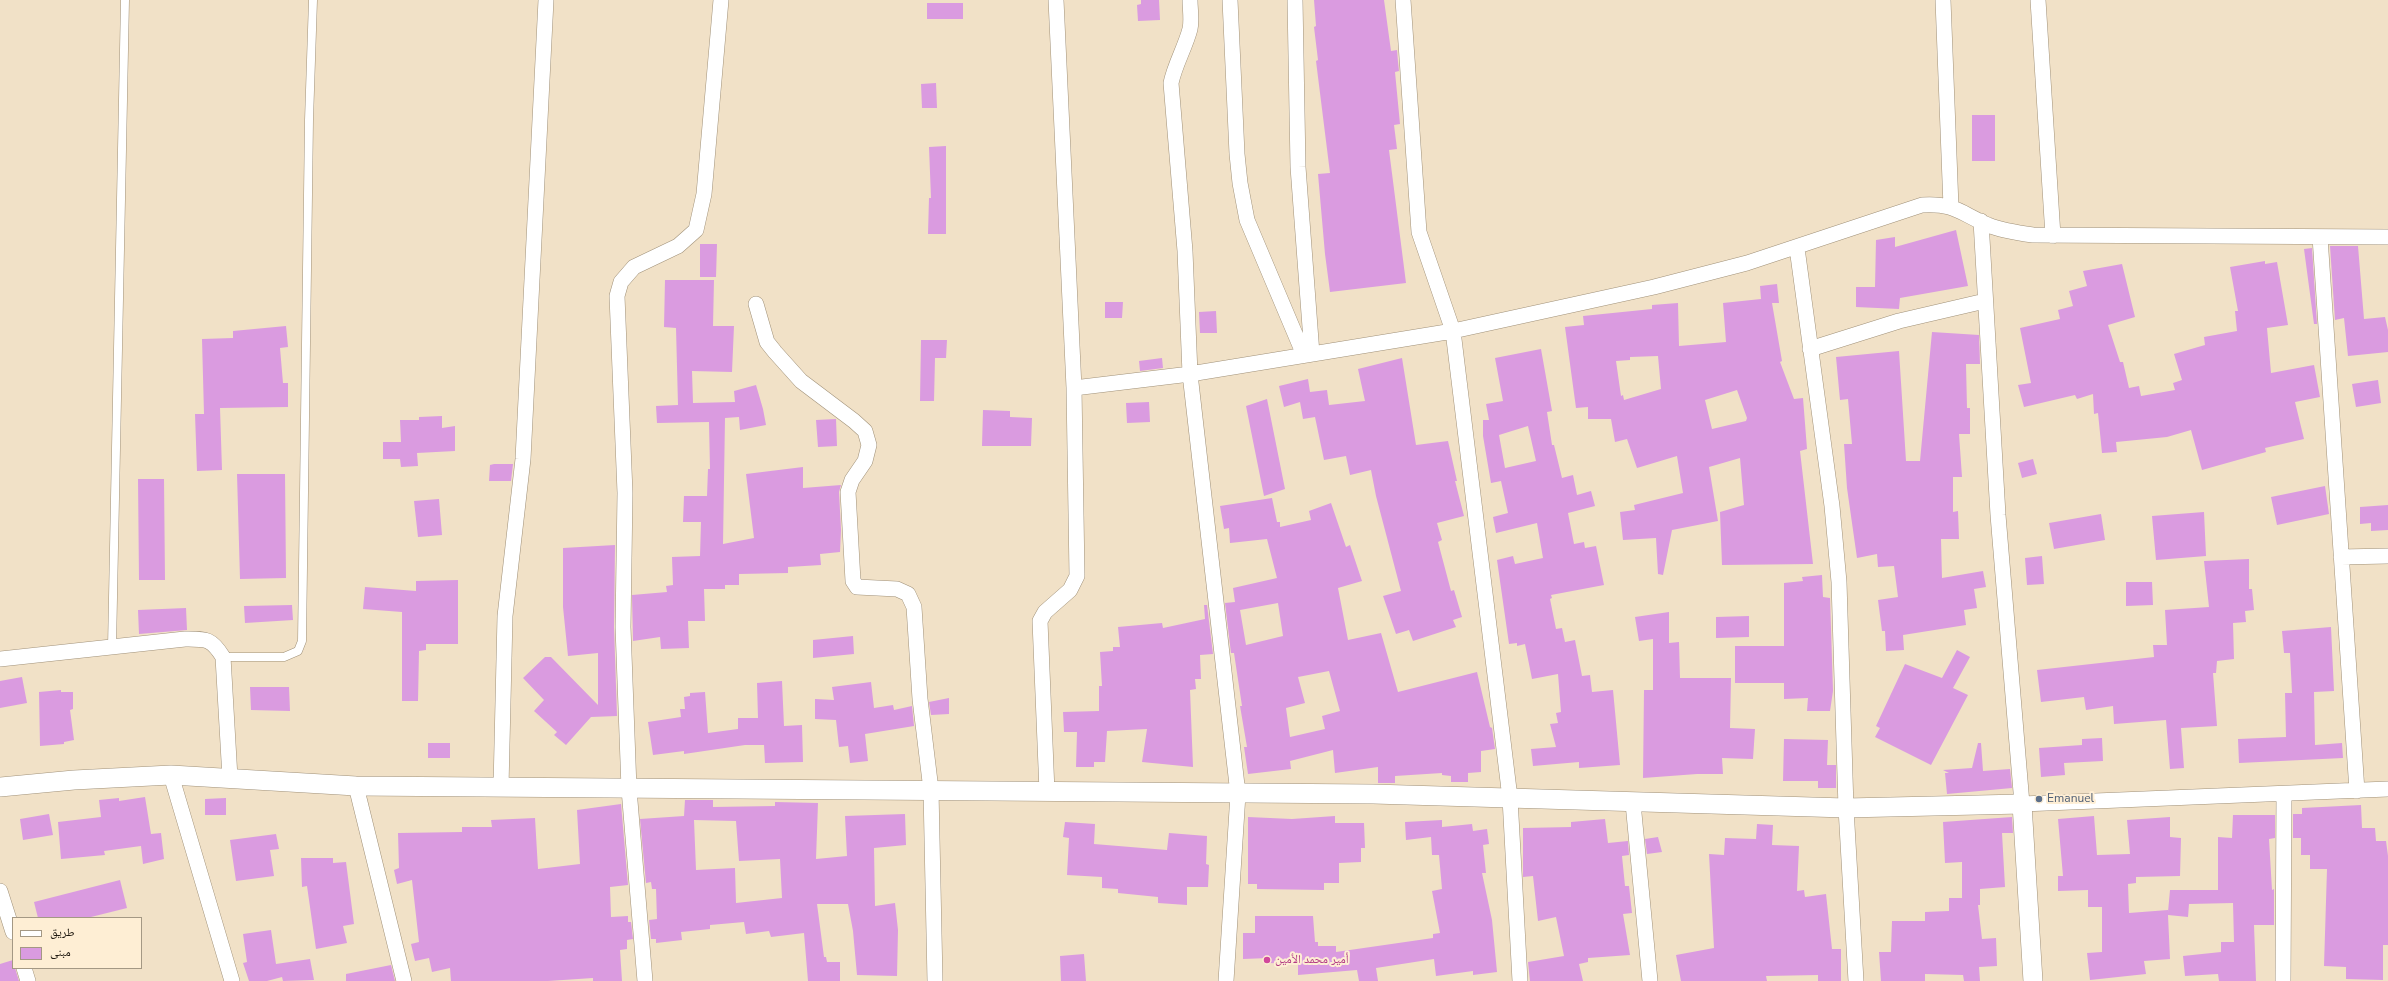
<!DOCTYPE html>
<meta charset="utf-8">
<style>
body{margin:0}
#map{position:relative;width:2388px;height:981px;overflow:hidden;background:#f1e1c7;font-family:"Nunito Sans","Noto Naskh Arabic",sans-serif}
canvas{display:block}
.legend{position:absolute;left:12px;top:917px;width:130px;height:52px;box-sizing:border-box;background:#feeed4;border:1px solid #a49884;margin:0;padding:5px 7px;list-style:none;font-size:12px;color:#1c160d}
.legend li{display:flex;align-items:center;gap:8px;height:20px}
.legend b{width:20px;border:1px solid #a49884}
</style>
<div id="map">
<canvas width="2388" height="981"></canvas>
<ul class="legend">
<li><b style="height:5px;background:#fff"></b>طريق</li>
<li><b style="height:11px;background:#da9be0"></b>مبنى</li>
</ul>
</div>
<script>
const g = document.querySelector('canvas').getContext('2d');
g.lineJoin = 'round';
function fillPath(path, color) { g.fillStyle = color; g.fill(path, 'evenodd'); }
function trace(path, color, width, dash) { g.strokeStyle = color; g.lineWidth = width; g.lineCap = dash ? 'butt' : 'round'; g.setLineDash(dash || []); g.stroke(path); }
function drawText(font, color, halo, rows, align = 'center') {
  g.font = font + ' "Nunito Sans","Noto Naskh Arabic",sans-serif'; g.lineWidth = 4; g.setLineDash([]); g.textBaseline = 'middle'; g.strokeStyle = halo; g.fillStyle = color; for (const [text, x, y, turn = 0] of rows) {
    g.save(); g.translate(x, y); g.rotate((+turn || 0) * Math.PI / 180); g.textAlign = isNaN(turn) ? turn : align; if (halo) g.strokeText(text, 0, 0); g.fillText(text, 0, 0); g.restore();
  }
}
const building = new Path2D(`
 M1141 0H1159L1160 20 1138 21 1137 5 1141 4Z
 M1314 0H1384L1391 51 1397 50 1398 62 1399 71 1395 72 1400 124 1394 125 1397 149 1389 150 1406 283 1330 292 1325 254 1318 174 1330 173 1316 61 1318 60 1314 27 1316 26Z
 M927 3H963V19H927Z
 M936 83 937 108H922L921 84Z
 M1972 115H1995V161H1972Z
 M946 146V234H928L929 198H931L929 147Z
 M1956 230 1968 286 1900 298 1899 309 1856 307V287H1875L1876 240 1895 237V247Z
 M700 244H717L716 277H700Z
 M2330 246H2358L2364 319 2385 317 2388 330V352L2348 356 2344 318 2335 320Z
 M2312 248 2317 324H2314L2304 249Z
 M2265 261V264L2277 262 2288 325 2267 328 2271 373 2314 365 2320 397 2295 402 2304 439 2265 448 2266 452 2202 470 2191 430 2167 437 2116 442 2117 452 2102 453 2098 413 2094 414 2093 394 2077 399 2075 395 2024 407 2018 385 2031 383 2020 328 2060 319 2058 310 2073 306 2069 291 2087 286 2083 271 2122 264 2135 317 2108 325 2120 362H2123L2129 388 2139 386 2141 396 2175 390 2173 383 2182 380 2174 354 2205 345 2204 337 2237 331 2235 311H2238L2230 267Z
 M665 280H714L713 326H734L732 372 692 371 693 403 735 402 734 391 756 385 763 409 766 425 740 430 739 417 725 418 723 544 754 538 746 474 803 467V488L841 485 839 492 841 530 840 552 820 554 821 565 788 567V573L739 574V585H725V589H704L705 621H688L689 648 661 649 660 637 633 641 632 595 667 592 666 586 673 585 672 557 700 556 701 522H683L684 496H707L708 469H710L709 422 657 423 656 406 678 405 676 328 664 327Z
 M1777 284 1779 303H1772L1782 361 1780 362 1794 399 1803 398 1807 449 1800 451 1813 564 1722 565 1720 512 1744 505 1740 458 1709 467 1718 521 1672 530 1663 575 1658 574 1656 538 1623 540 1620 512 1635 510 1634 505 1683 493 1677 456 1637 468 1627 439 1615 442 1611 419H1588V407L1576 408 1565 327 1584 325 1583 316 1652 309V305L1678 303 1679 346 1726 342 1723 303 1761 299 1760 286ZM1658 356 1661 389 1624 400 1623 395 1621 396 1616 361 1630 360V357ZM1737 390 1747 418 1746 421 1712 429 1705 400Z
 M1105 302H1123L1122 318H1105Z
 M1216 311 1217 333H1200L1199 312Z
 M286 326 288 347 280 348 283 383H288V407L220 408 222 470 197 471 195 414H204L202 339 233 338V331Z
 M1932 332 1979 335 1980 364H1966L1967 408H1970V434H1959L1962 477H1953V512L1958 511 1959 539H1941L1942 578 1983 571 1986 587 1974 589 1977 608 1964 610 1966 625 1903 635 1904 650 1886 651 1885 631H1882L1878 600 1898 597 1894 566 1878 567 1877 554 1857 558 1847 488 1844 444H1852L1848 399 1840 400 1836 357 1899 351 1906 461H1920Z
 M921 340H947L946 358H935L934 401H920Z
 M1541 349 1552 411 1547 412 1552 445H1554L1562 478 1573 475 1577 495 1591 491 1595 506 1568 513 1574 544 1584 542 1585 548 1596 546 1604 585 1551 595 1552 598 1550 599 1556 629 1562 628 1565 642 1575 640 1582 676 1590 675 1592 692 1613 690 1620 765 1579 768V762L1533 766 1531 749 1556 747 1550 724 1558 723 1556 713 1561 712 1558 674 1532 679 1525 644 1517 646V643L1509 644 1497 560 1513 556 1515 564 1543 558 1537 523 1496 533 1493 517 1508 513 1501 481 1491 483 1483 436V420H1489L1486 404 1503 401 1495 358ZM1528 426 1536 461 1505 468 1499 435Z
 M1162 358 1163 368 1140 371 1139 361Z
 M1402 358 1416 445 1448 441 1457 481H1455L1464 516 1437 523 1442 540 1438 542 1451 591 1454 590 1462 617 1453 620 1456 627 1413 641 1409 630 1396 634 1383 596 1401 591 1376 496 1371 470 1350 475 1346 456 1324 460 1315 417 1303 419 1300 402 1284 407 1279 386 1308 379 1310 392 1327 390 1329 405 1365 401 1358 369Z
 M2378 380 2381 403 2356 407 2352 384Z
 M1267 399 1285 489 1264 496 1246 406Z
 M1149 402 1150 422 1127 423 1126 403Z
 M983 410 1010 411V417L1032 418 1031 446H982Z
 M442 416V428L455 426V451L417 453 418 466 401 467 400 459H383V442H401L400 420H419V417Z
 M836 419 837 446 818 447 816 420Z
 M2033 459 2037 474 2022 478 2018 463Z
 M494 464H513L511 481H489L490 465Z
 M237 474H285L286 578 240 579Z
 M138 479H164L165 580H139Z
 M2325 486 2329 514 2277 525 2271 497Z
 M1272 498 1277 522H1280V527L1311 520 1309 511 1331 503 1346 547 1350 545 1362 581 1338 588 1348 640 1381 633 1398 692 1477 672 1490 727 1492 728 1495 749 1481 751V772L1468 773V782H1451V776L1442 775V773L1395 776V783H1378V767L1335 773 1333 750 1290 761 1291 769 1248 774 1244 747H1247L1240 706H1242L1234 653H1231L1225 603 1235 602 1233 588 1277 578 1267 539 1230 543 1229 528 1224 529 1220 506ZM1278 603 1283 636 1246 645 1240 610ZM1329 671 1340 711 1322 716 1325 729 1290 737 1286 708 1305 703 1298 677Z
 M439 499 442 535 418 537 414 501Z
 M2388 505V530L2371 531V523L2360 524V507Z
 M2204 512 2206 556 2156 560 2152 516Z
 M2101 514 2105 540 2054 549 2049 523Z
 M615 545 614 627 617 716 591 717 566 745 554 735 557 732 534 711 544 700 523 678 545 657H551L598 705V653L568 656 563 607V548Z
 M2042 556 2044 584 2027 585 2025 558Z
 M2249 559V589H2252L2254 610 2245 611 2246 622 2233 623 2234 659 2217 661 2216 673H2213L2217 726 2181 728 2184 768 2170 769 2166 720 2114 724 2113 706 2086 710 2084 697 2041 702 2037 670 2154 657 2153 645H2167L2165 610 2209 607 2204 561Z
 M1822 575 1823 597 1830 598 1833 691 1830 711H1807L1808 698 1784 699V683H1735V646H1784V583L1803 581 1802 577Z
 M458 580V644H426V650L419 651 418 701H402V612L363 609 365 587 416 591V581Z
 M2126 582H2152L2153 605 2126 606Z
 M292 605 293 620 245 623 244 606Z
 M1204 605H1207L1213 654 1200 655 1201 679H1195L1196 689 1190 690 1193 767 1142 762 1147 729 1107 731 1105 762H1094V767H1076L1077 732H1064L1063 712 1099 711V686H1102L1100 652 1113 651V647H1120L1118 627 1162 623 1163 628 1205 619Z
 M186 608 187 630 139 634 138 610Z
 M1669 612V643L1679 642 1680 678H1731L1730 728 1755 729 1753 759 1722 758 1723 774H1697L1643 778 1644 690H1653V639L1639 641 1635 617Z
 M1749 616V637L1716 638V617Z
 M2331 627 2334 691 2314 692 2315 745 2342 743 2343 758 2239 763 2238 739 2286 737 2285 693H2292L2290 653H2284L2282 631Z
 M853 636 854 654 813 658V640Z
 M1957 650 1970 657 1953 688 1968 695 1931 765 1875 737 1880 728 1876 726 1905 664 1942 678Z
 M22 677 27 703 0 708V681Z
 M782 681 784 726 802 725 803 762 765 763 764 745H745L684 754V751L653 755 648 722 681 717 680 709H685L684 697 690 696V693L705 692 708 733 738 729V718H758L757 683Z
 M871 682 874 708 893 705 894 710 912 706 914 726 865 734 868 761 850 763 848 746 839 747 836 720 815 719V699L834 700 832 687Z
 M250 687H289L290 711 251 710Z
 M61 690V692H73V709L70 710 74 740 64 742V744L40 746 39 692Z
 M949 698V714L931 715 929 702Z
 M2102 738 2103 761 2064 763 2065 775 2041 777 2039 748 2082 745V739Z
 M1784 739 1828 740 1827 765H1836V788H1818V781H1783Z
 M428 743H450V758H428Z
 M1978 743H1981L1983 771 2010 769 2012 788 1947 794 1945 773H1949L1943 770 1972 768Z
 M145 797 151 834 161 833 164 859 143 864 141 846 104 851 105 855 61 859 58 822 101 817 99 800 119 798V801Z
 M226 798V815H205V799Z
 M685 800H713V807L775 806V802L818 803 816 859 847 856 845 816 905 814 906 845 874 848 875 906 895 903 898 930 897 976 857 975 853 931 848 904H817L824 957H826L827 962H840V981H808L804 933 771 937 769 931 746 934 744 922 710 925V929L681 932 682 940 656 943V939H651L649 920 657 919 656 889H652L651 882 646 883 640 819 684 816ZM694 820 736 821 739 861 780 859 782 898 736 903 735 868 696 870Z
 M621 804 628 885 610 887 611 917 628 916V922H631L633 939 627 940V949L620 950 622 981H593V978L548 981H451L450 968 432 972 429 958 415 961 411 944 419 942 412 880 397 884 394 870 399 868 398 833 462 832V827H492L491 820 535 818 538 869 580 864 577 810Z
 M2361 805 2362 828H2375L2376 841H2386L2388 856V945H2383V980L2346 979V967L2324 966 2327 869H2310V855H2301V838H2293V814H2302V808Z
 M49 814 53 835 23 840 20 819Z
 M2233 815H2275V838L2269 839 2272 890 2274 889V925H2254L2256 981H2219L2218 974 2185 976 2183 956 2221 952V942H2234L2233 903 2189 904 2188 917 2168 915 2170 959 2144 961 2146 974 2090 980 2087 953 2102 952V907H2088V890L2058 891V876H2063L2058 819 2094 816 2097 855 2130 854 2127 820 2170 817V837L2181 838 2180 876 2136 877V883L2128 884 2129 913 2168 910V912L2170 890H2218V837L2232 838Z
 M1335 816V823H1364L1365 848H1361V862L1339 863V883H1324V890L1257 889V884H1248V817L1292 819Z
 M2012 817 2013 833H2002L2005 887 1980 889V905H1978L1982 939 1996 938 1997 966 1979 967 1980 981H1964L1963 975 1925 974V981H1881L1879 952H1891L1892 921H1925V912L1949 911V898H1962V862L1945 863 1943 822Z
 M1605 819 1608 843 1628 841 1629 855 1622 856 1625 886H1629L1632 913 1623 914 1630 955 1588 958V962L1579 964 1583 981H1530L1528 962 1564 956 1556 917 1538 921 1533 876 1523 877V828L1571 827V822Z
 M1442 820V827L1472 824 1473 831 1487 829 1489 844 1483 845 1486 873H1482L1492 920 1497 972 1473 975V971L1436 976 1434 959 1376 968 1378 981H1359L1357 970 1298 975V964L1269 963V958L1243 959V933H1255V916H1313L1315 942H1318V946H1336V952L1433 938V934L1440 933 1432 891 1442 889 1439 855H1432L1431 837 1406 840 1405 822Z
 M1065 822 1095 824 1094 844 1167 850 1169 833 1207 836 1206 864 1209 865 1208 887H1187V905L1158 903V897L1118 893V889L1102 888V877L1067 875 1069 838 1063 837Z
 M1757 824 1773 825 1772 845 1799 846 1797 891 1804 890 1805 897 1826 894 1832 949H1841V981H1818V975L1766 976 1767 981H1681L1676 955 1714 948 1709 854 1724 855 1725 838 1756 839Z
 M276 834 279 849 270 850 274 876 236 881 230 840Z
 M1658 837 1662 852 1647 854 1645 839Z
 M301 858H333V863L346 862 354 924 343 926 347 943 316 949 307 886 302 887Z
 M120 880 127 908 87 918H38L34 902Z
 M271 930 276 964 310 959 314 980 283 981 282 977 267 981H249L243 963 247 962 243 934Z
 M1084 954 1086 981H1061L1060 956Z
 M13 960V968H15L19 981H0V964Z
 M391 965 395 981H346V974Z`);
const service = new Path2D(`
 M112 647 125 0
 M223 657H284L298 651 302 641 309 120 313 0`);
const minor = new Path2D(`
 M1190 0C1190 9 1192 20 1190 29 1185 48 1175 64 1171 83L1185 251 1190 374 1238 794 1226 981
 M1230 0 1237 154 1240 183 1247 220 1304 355
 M1295 0 1298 167 1312 354
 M1403 0 1419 232 1453 331 1510 798 1520 981
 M1943 0 1951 207
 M2038 0 2053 236
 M1981 221 1998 515 2022 804 2388 789
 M2320 237 2357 791
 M1797 248 1832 506 1839 582 1846 808 1856 981
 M756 304 767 342 775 352 801 381 854 421 865 431 869 445 865 461 852 480 848 492 853 581 857 587 897 589 908 594 914 607 920 699 931 790 935 981
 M1810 349 1899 321 1985 301
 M1074 388 1190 374 1453 331 1654 287 1747 263 1922 205C1955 203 1960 213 1988 225 2003 231 2018 233 2033 235L2388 237
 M2341 557 2388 556
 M0 659 185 639C206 639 211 638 223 657L230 778
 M171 775 232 981
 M356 786 404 981
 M501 787 505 616 523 459 546 0
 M1047 792 1040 621 1045 612 1070 590 1077 576 1074 388 1056 0
 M1633 803 1650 981
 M0 891 13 932
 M24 968 28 981
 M645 981 629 789 623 627 625 493 617 296 621 282 634 267 678 246 696 230 704 194 721 0
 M2283 981 2284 794`);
const tertiary = new Path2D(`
 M0 787 74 780 171 775 356 786 1373 794 1846 808 2022 804 2033 981`);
const markers = [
 [2039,799,4,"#5c6f8a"],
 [1267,960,4,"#d1479c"]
];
const serviceNames = [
 ["Emanuel",2047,799]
];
const hotelNames = [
 ["أمير محمد الأمين",1275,960]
];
fillPath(building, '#da9be0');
trace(service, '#a09179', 9);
trace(minor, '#a09179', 16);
trace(tertiary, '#a09179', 20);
trace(service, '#fff', 8);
trace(minor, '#fff', 15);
trace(tertiary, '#fff', 19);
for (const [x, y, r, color] of markers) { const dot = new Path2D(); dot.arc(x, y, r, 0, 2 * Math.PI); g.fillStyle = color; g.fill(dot); trace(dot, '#feeed4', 1.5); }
drawText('12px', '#4e5e75', '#feeed4', serviceNames, 'left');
drawText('12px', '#b23c85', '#feeed4', hotelNames, 'left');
</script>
